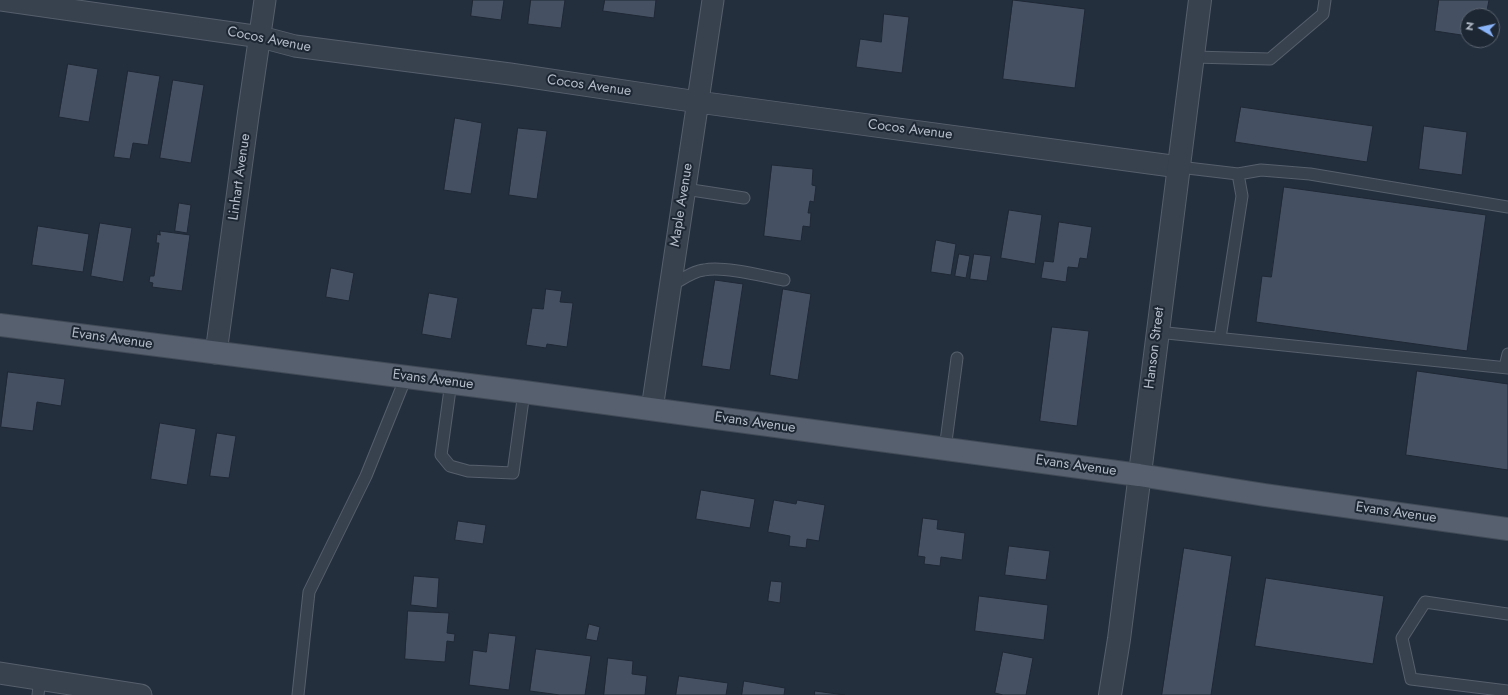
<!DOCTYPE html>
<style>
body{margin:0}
#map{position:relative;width:1508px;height:695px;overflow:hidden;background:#242f3e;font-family:Jost,sans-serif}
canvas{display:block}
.north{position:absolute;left:1460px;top:8px;width:40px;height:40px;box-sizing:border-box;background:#1d2633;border:1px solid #59626f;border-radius:50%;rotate:279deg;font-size:11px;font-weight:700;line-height:16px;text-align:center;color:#b4bcc9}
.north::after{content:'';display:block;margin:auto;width:14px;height:18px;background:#8ab4f8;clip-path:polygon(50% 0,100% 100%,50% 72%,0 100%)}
</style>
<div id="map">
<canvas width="1508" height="695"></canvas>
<div class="north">N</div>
</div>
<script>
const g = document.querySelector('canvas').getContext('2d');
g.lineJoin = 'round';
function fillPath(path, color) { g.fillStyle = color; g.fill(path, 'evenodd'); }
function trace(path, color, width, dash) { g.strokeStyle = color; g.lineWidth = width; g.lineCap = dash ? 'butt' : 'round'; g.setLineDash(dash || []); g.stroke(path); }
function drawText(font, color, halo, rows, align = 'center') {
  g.font = font + ' Jost,sans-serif'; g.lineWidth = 4; g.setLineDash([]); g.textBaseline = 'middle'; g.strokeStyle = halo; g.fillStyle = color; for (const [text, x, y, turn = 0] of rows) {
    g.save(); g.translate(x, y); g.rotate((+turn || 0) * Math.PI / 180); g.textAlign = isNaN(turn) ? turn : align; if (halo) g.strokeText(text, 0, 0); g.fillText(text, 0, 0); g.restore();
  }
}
const building = new Path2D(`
 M473 0H504L501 20 471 16Z
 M531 0H565L561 28 528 24Z
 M605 0H656L654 18 603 11Z
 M1013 0 1085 9 1075 88 1003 79Z
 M1439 0H1489L1486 16H1468V36L1435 31Z
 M884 14 909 17 902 73 856 67 860 39 881 42Z
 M68 64 98 69 89 122 59 117Z
 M128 71 160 76 148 145 133 143 130 159 114 157Z
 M173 80 204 85 191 163 160 158Z
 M1241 107 1373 126 1367 162 1235 142Z
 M455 118 482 123 471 194 444 190Z
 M1424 126 1467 132 1462 175 1419 169Z
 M518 128 547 131 537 199 509 195Z
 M772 165 813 169 812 185 816 186 814 202 810 201 808 213H811L810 227 803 226 801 241 764 236Z
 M1284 187 1486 215 1467 351 1256 322 1262 276 1271 277Z
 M179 203 191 205 187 233 175 231Z
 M1009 210 1042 215 1035 264 1001 258Z
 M1059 222 1092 227 1087 259 1080 258 1078 268 1068 267 1066 282 1041 278 1044 261 1053 262Z
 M100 223 132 228 123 282 91 276Z
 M38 226 89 234 83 272 32 265Z
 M160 231 190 235 182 291 152 287 153 283 149 282 150 276H154L159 243H156L157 234 160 235Z
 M936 240 956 244 951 275 931 272Z
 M959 254 970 256 966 278 955 276Z
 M974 254 991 256 987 281 970 279Z
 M331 268 354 273 349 301 326 297Z
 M715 280 743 284 730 370 702 366Z
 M546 289 562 291 560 302 573 303 567 347 547 344 546 348 526 345 532 308 543 309Z
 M783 289 811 294 798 380 770 375Z
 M429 293 458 298 451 339 422 334Z
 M1052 327 1089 331 1077 426 1040 421Z
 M1417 371 1508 384V470L1406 455Z
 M8 372 65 379 61 406 37 402 33 431 1 427Z
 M160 423 196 429 187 485 151 479Z
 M217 433 236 436 229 478 210 476Z
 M701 490 755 499 750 528 696 519Z
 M774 500 796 504 797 500 825 505 819 541 807 539 806 548 789 546 790 536 768 532Z
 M923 518 938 520 937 529 965 533 962 560 941 557 940 566 924 564 925 557 918 556Z
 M458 521 486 525 483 544 455 540Z
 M1009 546 1050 551 1046 580 1005 575Z
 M1184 548 1232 556 1211 695H1162Z
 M414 576 439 578 437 608 411 605Z
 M1266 578 1384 596 1373 664 1255 646Z
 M771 581 782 582 780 603 768 601Z
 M979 596 1048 605 1044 640 975 631Z
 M408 611 449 613 447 633 455 634 454 642 447 641 445 662 405 659Z
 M589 624 600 627 597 641 586 639Z
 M489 633 516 636 509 690 469 685 473 650 486 652Z
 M536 649 591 656 585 695H560L530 691Z
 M1003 652 1033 658 1026 695H1003L995 693Z
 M608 658 633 661 632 674 647 676 645 695H604Z
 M679 676 728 683 726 695H676Z
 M744 681 785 688 784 695H742Z
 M815 691 845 695H815Z`);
const service = new Path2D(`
 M1193 57 1270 59 1323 14 1325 0
 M1179 167 1238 174 1242 196 1220 338
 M1238 174 1261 170 1310 174 1508 207
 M685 189 744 198
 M670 286C680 281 692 271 704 270 724 266 763 276 784 280
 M1157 332 1508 368
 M1505 367 1508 354
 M451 382 441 455 450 466 468 471 513 473 524 392
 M945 449 957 358
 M1508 614 1425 602 1402 638 1411 679 1508 691
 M38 695 40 679
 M298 695 309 592 366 476 406 377`);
const minor = new Path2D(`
 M0 0 261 37 295 46 510 74 698 102 1179 167
 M216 353 248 116 265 0
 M652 409 713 0
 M0 673 141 695`);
const tertiary = new Path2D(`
 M1110 695 1119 639 1200 0`);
const primary = new Path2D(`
 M0 325 524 392 1139 475 1265 495 1508 529`);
const streetNames = [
 ["Cocos Avenue",269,40,11],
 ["Cocos Avenue",589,86,8],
 ["Cocos Avenue",910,130,7],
 ["Linhart Avenue",240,177,-82],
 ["Maple Avenue",682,205,-81],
 ["Evans Avenue",112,339,8],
 ["Hanson Street",1155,348,-83],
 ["Evans Avenue",433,380,7],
 ["Evans Avenue",755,423,8],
 ["Evans Avenue",1076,466,8],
 ["Evans Avenue",1396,513,8]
];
fillPath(building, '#455162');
trace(building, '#1f2835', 1);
trace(service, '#565f6c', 13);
trace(minor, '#565f6c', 23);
trace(tertiary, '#565f6c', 24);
trace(primary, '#414a57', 24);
trace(service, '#38414e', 11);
trace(minor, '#38414e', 21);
trace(tertiary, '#38414e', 22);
trace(primary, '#56606e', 22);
drawText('14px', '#b4bcc9', '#1d2633', streetNames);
</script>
